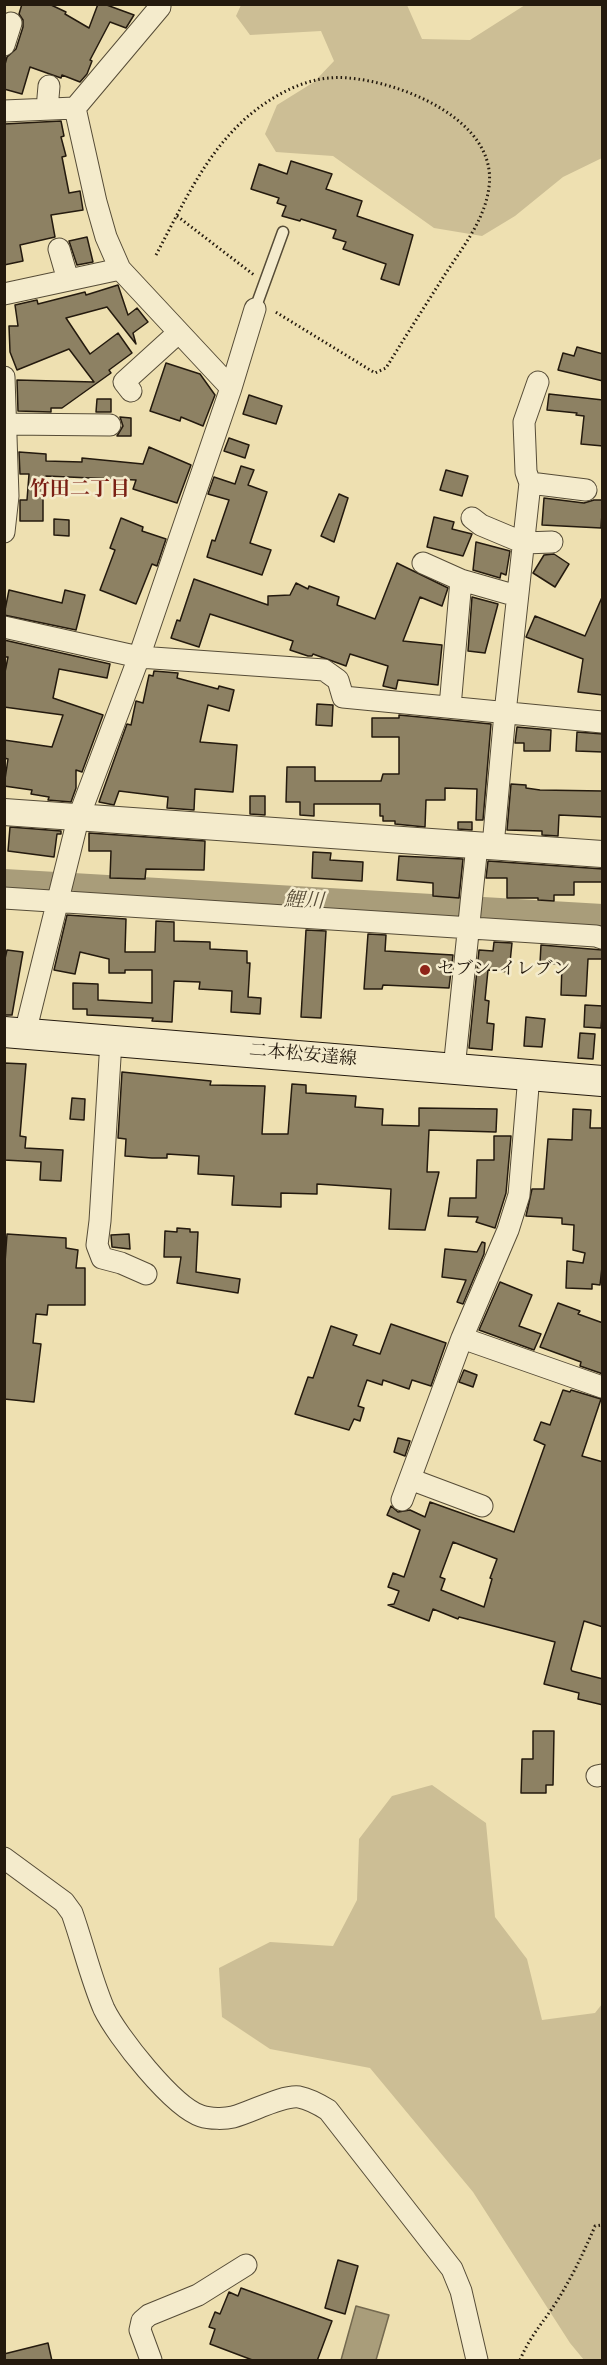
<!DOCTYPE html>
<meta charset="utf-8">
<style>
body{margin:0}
#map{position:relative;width:607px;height:2365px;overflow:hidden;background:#eee0b1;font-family:"IM FELL Double Pica",serif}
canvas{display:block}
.frame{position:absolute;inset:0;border:6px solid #241a0e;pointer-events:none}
</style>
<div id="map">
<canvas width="607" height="2365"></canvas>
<div class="frame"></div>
</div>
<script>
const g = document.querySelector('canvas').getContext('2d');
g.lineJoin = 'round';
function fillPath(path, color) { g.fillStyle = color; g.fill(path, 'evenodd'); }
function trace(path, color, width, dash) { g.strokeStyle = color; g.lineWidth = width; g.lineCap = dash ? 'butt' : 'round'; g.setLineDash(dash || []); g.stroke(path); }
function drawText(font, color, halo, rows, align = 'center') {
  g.font = font + ' "IM FELL Double Pica","Noto Serif JP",serif'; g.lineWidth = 5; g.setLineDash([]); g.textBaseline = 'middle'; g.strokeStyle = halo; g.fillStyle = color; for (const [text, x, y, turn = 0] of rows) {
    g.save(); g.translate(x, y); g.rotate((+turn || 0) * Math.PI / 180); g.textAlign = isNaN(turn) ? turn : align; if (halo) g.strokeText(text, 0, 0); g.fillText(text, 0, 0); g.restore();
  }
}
const green = new Path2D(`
 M241 5H407L422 39 470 40 525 5H602V158L563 177 515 216 482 236 434 228 333 156 276 152 265 134 277 105 314 82 334 61 321 31 250 35 236 16Z
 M432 1785 486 1823 495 1917 527 1959 542 2020 595 2013 602 2004V2360H584L570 2343 473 2192 370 2068 270 2049 222 2017 219 1968 270 1942 333 1946 357 1900 359 1839 392 1796Z`);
const water = new Path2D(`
 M356 2306 389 2315 376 2360H341Z`);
const river = new Path2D(`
 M4 885 602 920`);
const building = new Path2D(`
 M22 4H49L66 12 65 14 89 28 98 4H104L134 15 126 28 110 22 90 60 92 61 87 74 80 82 62 75 61 78 30 67 22 94 4 89V68L7 57 16 49 23 27V20L19 14Z
 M61 121 64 136 61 137 66 156 62 157 69 193 80 191 83 210 51 215 55 237 20 245 23 261 4 265V124Z
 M291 161 332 174 326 189 362 201 357 216 413 235 399 285 381 279 386 264 343 249 346 242 333 238 336 230 301 219 300 221 282 216 286 206 277 203 279 198 251 189 259 164 287 174Z
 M87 237 93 262 77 265 69 241Z
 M118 285 128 315 137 308 148 322 133 333 136 344 107 307 66 318 90 354 118 333 132 353 109 370 111 373 62 408H51V412L18 411 17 380 94 382 69 349 17 370 10 352 9 326H18L15 305 37 300 38 304 85 292 86 295Z
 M577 347 603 354V381L558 370 563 353 574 356Z
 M166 363 200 374 215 395 203 426 181 417 180 421 150 411Z
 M549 394 603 400V446L581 444 584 416 576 415 577 413 547 410Z
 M249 395 282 406 276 424 243 414Z
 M97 399H111V412H96Z
 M120 417 131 418V436H117L123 426Z
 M229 438 249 445 245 458 224 451Z
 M149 447 191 465 177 503 133 489 136 480 46 476 43 478V521H20V500H27L29 474H20L19 452 46 454V461L82 462V458L143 464Z
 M241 466 254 470 248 485 267 492 250 543 271 550 262 575 207 557 212 540 215 541 229 500 208 494 214 477 235 484Z
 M446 470 468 476 462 496 440 490Z
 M339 494 348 498 334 542 321 536Z
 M544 498 584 503 594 500H603L601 528 542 525Z
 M434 517 454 522 452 529 472 534 463 556 427 547Z
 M121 518 143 527 142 531 166 539 157 566 152 564 136 604 100 590 115 550 110 548Z
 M54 519 69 520V536L54 535Z
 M476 542 510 551 506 575 501 573 500 578 473 570Z
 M554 554 569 564 555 587 533 573 544 555Z
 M397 563 448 588 442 606 420 597 403 641 442 645 438 685 398 680 396 689 383 686 388 666 350 654 346 666 313 654 312 656H308L290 650 293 641 210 614 199 647 171 638 177 620 180 621 194 579 268 605V596L290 595 296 583 308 589 309 586 339 597 337 605 375 619Z
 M9 590 62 603 65 590 85 595 76 630 4 615Z
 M603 595V695L578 692 583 659 526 637 535 616 585 636Z
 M472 597 498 604 485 653 468 651Z
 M4 640 110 664 107 678 59 669 53 698 103 715 82 772 76 770V788L71 802 48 800 49 797 31 794 32 790 4 786 8 759 4 758V740L52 747 63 715 4 707V677L8 657H4Z
 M154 671 178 673 177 678 218 689 219 686 234 690 229 711 208 705 200 742 237 745 233 792 195 789 194 810 167 808 168 797 119 791 114 805 99 802 127 724 131 725 136 701 143 703 149 675 153 676Z
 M317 704 333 705 332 726 316 725Z
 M399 715 491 724 483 820H476L477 789 445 788V800H426L425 827 395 824V821H383V816H380V804H314V816L300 815V802H286L287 767H315V781H381L383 774H399V737H372V718H399Z
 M517 727 551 730 550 751H524V743H515Z
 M577 732 603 734V752L576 751Z
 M511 784 526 785V788L540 790 603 791V817L559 815 558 836 542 835V831L507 830Z
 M250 796H265V815L250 814Z
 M458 822H472V830L458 829Z
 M10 827 61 831V834H57L54 857 8 851Z
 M89 833 205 841 204 870 146 869 145 879 110 878 111 851H89Z
 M313 852 331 853 330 860 363 862 362 881 312 878Z
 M399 856 463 859 459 898 433 896V883L397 880Z
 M488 861 603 869V882H574V895H554V901L538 900V898H507V878H486Z
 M67 915 126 919 125 952H155L156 921 174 922V941L210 942V949L247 951V963H250L248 997 261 998 260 1014 231 1012 232 991 199 989 200 982 174 981 172 1022 152 1021 153 1018 87 1015V1009H73V983L98 984V1000L152 1003V970H125V973H109V959L80 952 75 974 54 970Z
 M306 930 326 931 321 1018 301 1017Z
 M368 934 386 935 385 951 453 955 449 988 383 985 382 989H364Z
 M494 942 512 943 509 972 488 970 485 1000 489 1001 487 1023 494 1024 492 1050 469 1048 479 950 493 951Z
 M541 945 603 950V959H588L586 996 561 995 562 964 540 963Z
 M7 950 23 952 12 1015H4V963Z
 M585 1005 603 1006 601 1028 584 1027Z
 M526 1017 545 1019 542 1047 524 1046Z
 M580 1033 595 1034 593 1059 578 1058Z
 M4 1063 26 1064 20 1136 26 1137 25 1148 63 1150 61 1181 40 1180 41 1162 4 1160Z
 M122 1072 211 1081 210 1085 265 1086 262 1134H288L292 1084 306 1085V1093L356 1096 355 1107 383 1109 382 1125 419 1126V1108L497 1109 496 1132 429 1130 427 1172H439L425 1230 389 1229 391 1189 317 1184V1194L281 1193V1207L232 1205 234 1176 198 1174 199 1156 167 1154V1158H152L125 1156 126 1139 118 1138Z
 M72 1098 85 1099 84 1120 70 1119Z
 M573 1109 591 1110 590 1128H603V1258L600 1285 592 1284V1289L566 1288 567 1261 583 1263 585 1253 573 1250 574 1225 562 1224V1218L526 1216 532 1189H544L548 1139 572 1140Z
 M494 1136H511L506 1193 495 1228 476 1222 478 1217 448 1216 450 1198H476L477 1160H494Z
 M177 1228 190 1229V1232H198L196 1272 240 1279 238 1293 177 1283 181 1257H164L165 1231 177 1232Z
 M7 1234 66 1238V1248L78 1250 76 1268H85V1305H48L47 1315 36 1314 33 1343 41 1344 34 1402 4 1399V1277Z
 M129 1234 130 1249 112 1247 111 1235Z
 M482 1242 485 1243 484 1254 463 1304 457 1302 466 1280 442 1277 445 1249 477 1252Z
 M500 1282 532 1295 519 1326 541 1334 534 1350 479 1330Z
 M558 1303 580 1311 578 1314 603 1323V1374L580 1366 581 1362 540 1347Z
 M391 1324 446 1343 431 1386 412 1380 409 1389 383 1380 382 1385 367 1380 358 1406 364 1408 360 1421 354 1419 349 1430 295 1414 308 1377 313 1378 331 1326 357 1335 353 1345 380 1354Z
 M464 1370 477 1375 473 1387 459 1382Z
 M563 1390 570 1392 571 1390 601 1399 582 1456 603 1462V1627L584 1621 571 1669 572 1671 603 1679V1705L578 1699 579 1693 544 1684 555 1642 459 1617 458 1619 433 1609 429 1621 388 1605 394 1604 399 1591 388 1587 393 1573 404 1577 420 1530 387 1515 391 1506 398 1512 410 1510 425 1517 430 1502 514 1532 545 1445 534 1440 541 1422 550 1425ZM453 1542 497 1559 490 1578 492 1579 484 1607 441 1590 445 1579 440 1577Z
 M398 1438 410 1441 405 1456 394 1452Z
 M533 1731H554L553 1785H546V1793H521L522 1759H533Z
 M338 2260 358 2266 345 2314 325 2308Z
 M241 2288 332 2321 317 2361H255L210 2344 215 2329 209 2327 215 2312 220 2314 229 2292 238 2296Z
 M48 2343 52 2361H4V2354Z`);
const path = new Path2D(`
 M177 216 254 275
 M156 255C186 199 212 138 267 102 291 86 319 75 348 78 401 82 498 120 489 187 485 220 462 248 444 276 425 306 405 337 386 368L375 373 274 311
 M520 2360C530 2336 543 2323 557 2301 572 2277 584 2252 595 2226L602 2225`);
const service = new Path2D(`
 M255 309 283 232`);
const minor = new Path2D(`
 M4 45 11 23
 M47 109 49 86
 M4 111 75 108
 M59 249 68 280
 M4 294 120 269
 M4 377 8 496 4 532
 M231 388 255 309
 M131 391 124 382 178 333
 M7 424 110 425
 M530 483 586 490
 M472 518 481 525 524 543 552 542
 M423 563 461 580 517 596
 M4 627 139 657 324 670 338 680 343 697 602 722
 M450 707 461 580
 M493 846 505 713 530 483 526 472 524 422 538 382
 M4 898 596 936 602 938
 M25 1033 78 819 139 657 231 388 120 269 106 237 96 202 75 108 160 7V4
 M111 1041 100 1221 97 1245 102 1258 121 1263 146 1274
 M454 1069 477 845
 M462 1338 602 1387
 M410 1479 482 1506
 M402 1500 462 1338 508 1230 519 1195 529 1075
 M597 1776 602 1775
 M4 1858 64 1902 72 1913C83 1944 91 1979 104 2009 117 2036 173 2107 201 2116 210 2119 225 2119 233 2117 252 2112 282 2095 299 2097 309 2099 320 2105 328 2110L452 2269 461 2291 477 2360
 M151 2360 140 2330 142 2321 149 2315 198 2295 246 2265`);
const tertiary = new Path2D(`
 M4 812 602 854`);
const secondary = new Path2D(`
 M4 1032 602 1081`);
const markers = [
 [425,970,6,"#8f2418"]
];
const poiNames = [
 ["セブン-イレブン",437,970]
];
const streetNames = [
 ["二本松安達線",303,1056,5]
];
const neighbourhoodNames = [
 ["竹田二丁目",80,491]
];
const waterNames = [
 ["鯉川",304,902,3]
];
fillPath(green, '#ccbe95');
fillPath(water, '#a99d7a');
trace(water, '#74694f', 1.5);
trace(river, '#a99d7a', 32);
fillPath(building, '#8d8163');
trace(building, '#241a0e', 1.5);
trace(service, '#564c37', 13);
trace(minor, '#564c37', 23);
trace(tertiary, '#564c37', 28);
trace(secondary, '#241a0e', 32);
trace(path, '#241a0e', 3, [1.5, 3]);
trace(service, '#f4ebcc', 10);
trace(minor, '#f4ebcc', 21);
trace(tertiary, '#f4ebcc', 26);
trace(secondary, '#f4ebcc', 30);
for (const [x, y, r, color] of markers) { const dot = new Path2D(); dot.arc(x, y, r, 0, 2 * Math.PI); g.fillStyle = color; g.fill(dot); trace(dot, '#f4ebcc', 2); }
drawText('18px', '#241a0e', '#f4ebcc', poiNames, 'left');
drawText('18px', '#241a0e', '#f4ebcc', streetNames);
drawText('bold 20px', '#7a1f14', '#f4ebcc', neighbourhoodNames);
drawText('italic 20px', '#594e39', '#f4ebcc', waterNames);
</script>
